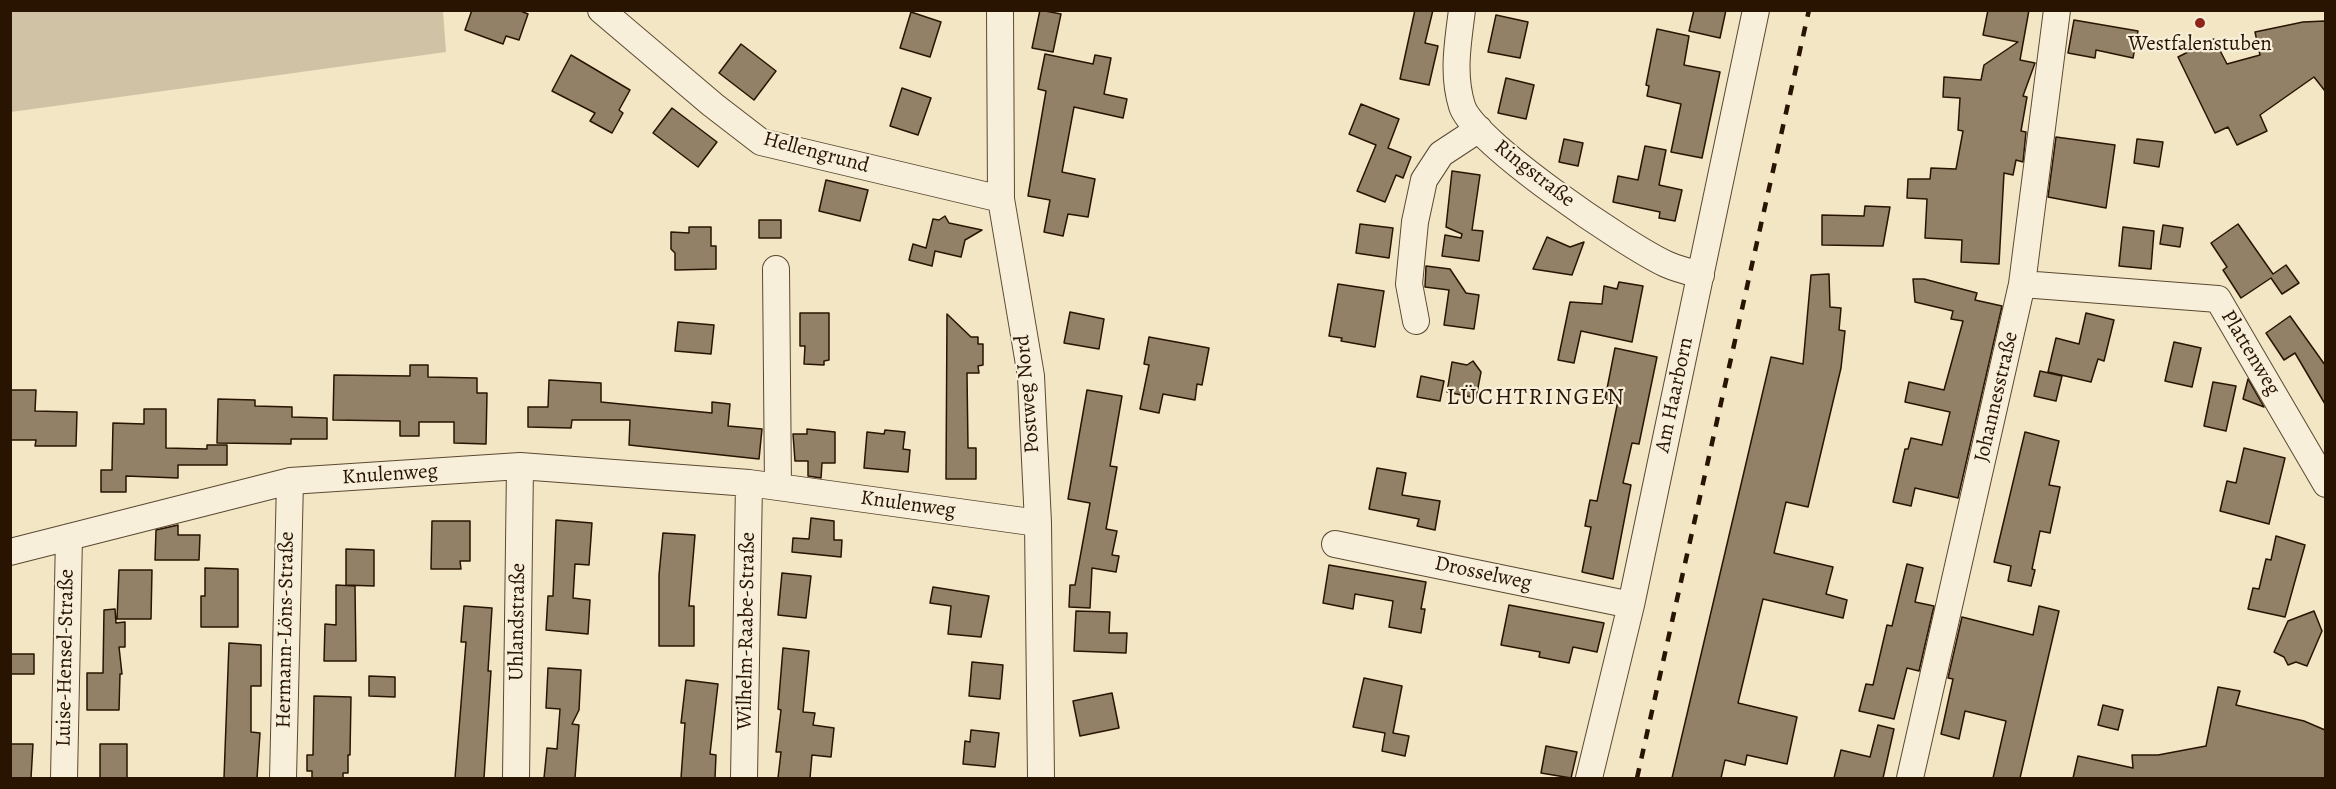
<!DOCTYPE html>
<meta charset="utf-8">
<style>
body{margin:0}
#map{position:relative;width:2336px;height:789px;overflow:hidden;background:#f3e6c5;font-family:Alegreya,serif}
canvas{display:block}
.frame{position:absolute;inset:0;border:12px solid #281400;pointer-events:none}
</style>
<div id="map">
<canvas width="2336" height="789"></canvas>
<div class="frame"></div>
</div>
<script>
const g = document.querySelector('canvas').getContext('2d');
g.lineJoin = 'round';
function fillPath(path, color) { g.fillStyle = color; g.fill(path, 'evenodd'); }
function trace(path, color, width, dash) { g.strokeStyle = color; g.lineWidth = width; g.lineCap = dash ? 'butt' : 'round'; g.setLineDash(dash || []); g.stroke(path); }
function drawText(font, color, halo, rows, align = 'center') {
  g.font = font + ' Alegreya,serif'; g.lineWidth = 4.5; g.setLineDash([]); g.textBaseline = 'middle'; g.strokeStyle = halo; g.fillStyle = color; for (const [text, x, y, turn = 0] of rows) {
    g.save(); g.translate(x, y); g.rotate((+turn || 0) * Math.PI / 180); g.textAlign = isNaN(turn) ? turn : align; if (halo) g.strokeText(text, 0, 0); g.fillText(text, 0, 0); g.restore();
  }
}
const green = new Path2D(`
 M10 11H443L446 52 11 112Z`);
const building = new Path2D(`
 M472 10H518L528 14 519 40 506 36 503 44 465 30Z
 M1040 10 1061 14 1053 52 1032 48Z
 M1415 10H1433L1425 43 1438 46 1429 85 1400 79Z
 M1694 10H1726L1720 38 1689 31Z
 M1988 10H2029L2020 60 2035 63 2023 96 2027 97 2021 131 2026 132 2023 162 2016 160 2013 175 2004 173 1999 264 1961 262 1962 240 1925 238 1927 199 1907 198 1908 179H1930L1931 168 1956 169 1963 131 1958 130 1960 98 1943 97 1944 77 1981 80 1984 65 2018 42 1983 35Z
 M911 12 941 22 930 57 900 48Z
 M1496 15 1528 22 1520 58 1488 52Z
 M2074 20 2138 31 2133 58 2096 50 2095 58 2068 53Z
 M2325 21V91L2314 77 2260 115 2267 131 2237 145 2228 127 2215 133 2178 57 2214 39 2227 64 2260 55 2255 32 2303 22Z
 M1657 29 1689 36 1684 65 1720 72 1702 158 1671 152 1681 104 1647 96 1649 86 1646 85Z
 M741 44 776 71 754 100 719 73Z
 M1045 54 1093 64 1095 55 1111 58 1104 94 1127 99 1123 118 1074 107 1062 172 1095 179 1088 217 1068 214 1063 236 1044 232 1050 200 1028 196 1046 91 1038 89Z
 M571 55 630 90 619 110 623 113 612 133 590 121 595 113 552 91Z
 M1506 78 1534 85 1526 119 1498 113Z
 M902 88 931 98 918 135 890 126Z
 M1361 104 1399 119 1388 148 1411 157 1403 178 1396 175 1385 202 1357 191 1376 145 1349 134Z
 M672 108 717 142 698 167 653 133Z
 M2056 137 2115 145 2106 208 2048 197Z
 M1564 139 1583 143 1578 166 1559 162Z
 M2137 139 2163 142 2159 167 2134 163Z
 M1645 146 1666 150 1659 185 1682 190 1675 221 1659 218 1660 212 1613 202 1618 176 1638 180Z
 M1452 171 1480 175 1472 230 1483 231 1479 261 1442 256 1445 235 1461 238 1462 234 1446 227Z
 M826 180 868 190 860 221 819 211Z
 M1865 206 1890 207 1883 246 1822 245V215L1864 216Z
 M945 216 949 223 982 230 965 240 961 257 935 251 932 266 909 260 913 244 926 248 933 219 939 220Z
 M759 220H781V238H759Z
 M1360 224 1393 228 1389 258 1356 253Z
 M2238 224 2273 274 2286 265 2299 283 2282 294 2271 278 2241 298 2223 270 2227 267 2211 243Z
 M2163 225 2183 228 2180 247 2160 244Z
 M689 227H711V246H716V269L675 270V253L671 249V232L689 233Z
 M2123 227 2154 231 2151 269 2119 266Z
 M1547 237 1570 247 1584 242 1572 275 1533 269Z
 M1426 266 1450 269 1466 293 1479 295 1474 329 1444 325 1449 290 1425 287Z
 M1829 274 1830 307 1841 308 1839 330 1845 331 1841 368 1808 507 1786 502 1774 553 1833 567 1826 594 1847 600 1843 618 1763 599 1738 703 1797 717 1787 764 1747 755 1745 765 1725 760 1721 778H1672L1771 357 1803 364 1811 275Z
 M1913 279H1924L1977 293 1975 300 2002 306 1958 498 1915 488 1911 506 1893 502 1905 449H1908L1911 438 1942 445 1950 412 1905 402 1909 382 1944 390 1963 321 1951 319 1953 311 1915 302Z
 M1619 282 1643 286 1632 342 1581 331 1574 363 1558 360 1570 302 1602 304 1604 286 1617 289Z
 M1338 284 1384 291 1375 347 1341 341 1342 338 1329 336Z
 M1070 312 1104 319 1099 349 1064 343Z
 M800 313H829V360L824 361V365L804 364 805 346H800Z
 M2086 313 2114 320 2104 361 2098 359 2091 382 2048 372 2056 338 2079 344Z
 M947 314 971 337H978V344H983V365L978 366 979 373H967L968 448H976V479H946Z
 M2290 316 2325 365V404L2295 353 2284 360 2266 333Z
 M678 322 714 325 711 354 675 351Z
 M1149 337 1209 348 1202 385 1197 384 1195 400 1163 394 1159 413 1140 409 1149 365 1144 364Z
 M2174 342 2201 348 2192 387 2165 381Z
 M1615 348 1657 357 1639 444 1632 443 1623 483 1631 485 1613 579 1582 572 1591 527 1585 526 1590 500 1597 501 1618 401 1605 399Z
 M1473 361 1481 372 1476 398 1447 392 1452 362 1467 365Z
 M410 365H428V377L477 378V393H487L486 444 454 443V422H419V436H400V421L333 420 334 375 410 376Z
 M2040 371 2062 376 2056 401 2034 396Z
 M1421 376 1444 381 1440 401 1417 397Z
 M2248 379 2264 407 2243 399Z
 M549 380 601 383V402L712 413V402L730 404 728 426 762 429 759 459 629 445 630 420H572L571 428 528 427V407H548Z
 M2213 382 2236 386 2226 431 2204 426Z
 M10 390H36L35 411 77 412 76 446H35L36 440H10Z
 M1087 390 1122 396 1110 466 1117 467 1106 529 1117 531 1112 555 1119 556 1116 572 1092 568 1090 608 1069 607 1070 585H1075L1090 503 1068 499Z
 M218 399 255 400V406L292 407V417L327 418V439H291V444L217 443Z
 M144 409H166V448L207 449V445H227V465H178V478L126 476V492H101V470H112L113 423 144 424Z
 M807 429 835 432V463H822L821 478 808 476V461H795L793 434H807Z
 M885 430 905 432 903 449 910 450 908 472 864 468 867 432 884 434Z
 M2025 432 2059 441 2049 485 2060 487 2050 533 2040 531 2032 569 2035 570 2031 586 2008 581 2011 566 1994 562Z
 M2244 448 2285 458 2269 524 2220 511 2227 481 2236 483Z
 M1377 468 1406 473 1402 495 1440 501 1435 530 1417 526 1419 519 1369 509Z
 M811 518 834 521V540H842L841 557 792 552 793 538 809 539Z
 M556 520 592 523 589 565 575 564 573 598 590 600 588 634 546 630 548 596H553Z
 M432 521H470V561H460L461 569H431Z
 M178 525V535H200L199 560H155L156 530Z
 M663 533 695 535 689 606H694V646H659V575Z
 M2276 536 2305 545 2285 617 2248 609 2253 588 2259 589 2266 559 2271 560Z
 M346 549 374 550V586L346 585Z
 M1907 564 1923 568 1915 602 1934 606 1919 671 1907 668 1894 719 1859 711 1866 684 1873 685 1887 625 1892 626Z
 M1329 565 1426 582 1421 609H1425L1421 633 1389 627 1393 601 1355 594 1353 609 1323 603Z
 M205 568 238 569V627H201V596H205Z
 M119 570H152L151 619H117Z
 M782 573 811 576 806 618 778 615Z
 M336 585 355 586 356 661H324L325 624 336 625Z
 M933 587 989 596 981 637 948 634 951 606 930 603Z
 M1509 605 1604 623 1597 652 1573 647 1569 663 1539 657 1540 652 1501 645Z
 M464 606 492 608 488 671H491L484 778H455L466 642H461Z
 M2039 606 2059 611 2020 778H1993L2006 721 1965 711 1959 739 1941 734 1953 679 1948 678 1962 617 2033 635Z
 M115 609 116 623 125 622V647H119L122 674H120L119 710H87V673H103L104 610Z
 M1076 611 1110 612 1109 633H1127L1126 653 1074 651Z
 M2314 611 2322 631 2307 666 2296 662 2288 665 2284 657 2274 652 2288 621Z
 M229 643 261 645V686H251V732L260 733 257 778H224Z
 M783 648 809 651 803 712 815 713 813 725 834 728 831 757 812 755 810 778H778L781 752H776L781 710 778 709Z
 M10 654H34V674H10Z
 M972 662 1003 665 1000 699 969 696Z
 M548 668 581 670 579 710 572 724 579 725 575 778H544L547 748 557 749 560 709 546 708Z
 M369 676 395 677V697L369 696Z
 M1364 678 1402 686 1393 733 1409 736 1405 756 1382 751 1385 733 1353 727Z
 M686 680 718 684 710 754 716 755 715 778H681L685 723H681Z
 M2218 687 2240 691 2236 705 2304 721 2325 730V778H2073L2078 756 2133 768 2132 755H2158L2206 746Z
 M1112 693 1119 728 1080 736 1073 701Z
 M314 696 351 697 350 755H348V773H343V778H312V771H307V755H313Z
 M2103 705 2123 710 2118 730 2098 725Z
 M1878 725 1894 729 1883 778H1834L1841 750 1870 757Z
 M971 730 999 733 995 767 963 764 965 741 970 742Z
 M10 744H33L31 778H10Z
 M100 744H127V778H100Z
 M1546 746 1577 752 1571 778 1541 773Z`);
const minor = new Path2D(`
 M601 10 713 105 761 142 1001 199
 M1000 10 1001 199 1031 376 1038 523 1041 778
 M1462 10C1458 42 1452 74 1462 106 1473 142 1627 246 1666 264 1677 269 1689 272 1701 275
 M776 269 778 487
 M2022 284 2218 299 2326 484
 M1416 321 1409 284 1415 222 1424 180 1441 154 1479 129
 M1335 544 1631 605
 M10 552 290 481 520 466 749 483 1038 523
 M64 778 69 537
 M283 778 290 481
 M516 778 520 466
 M744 778 749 483
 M1589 778 1631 605 1756 10
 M1910 778 2022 284 2057 10`);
const rail = new Path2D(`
 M1637 778 1809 10`);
const markers = [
 [2200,23,6,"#8f2418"]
];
const poiNames = [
 ["Westfalenstuben",2200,45]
];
const streetNames = [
 ["Hellengrund",816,153,15],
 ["Ringstraße",1534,174,38],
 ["Plattenweg",2250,353,59],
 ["Postweg Nord",1028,394,-95],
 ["Am Haarborn",1675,395,-78],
 ["Johannesstraße",1997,397,-77],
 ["Knulenweg",390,475,-4],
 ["Knulenweg",908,505,8],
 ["Drosselweg",1483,574,12],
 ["Uhlandstraße",518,622,-89],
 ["Hermann-Löns-Straße",286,630,-89],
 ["Wilhelm-Raabe-Straße",747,631,-89],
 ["Luise-Hensel-Straße",66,658,-89]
];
const quarterNames = [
 ["LÜCHTRINGEN",1536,398]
];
fillPath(green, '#d0c2a4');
fillPath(building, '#928166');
trace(building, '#281400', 1.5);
trace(minor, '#5b4831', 28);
trace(minor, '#f7efd9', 26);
trace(rail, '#281400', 4.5, [10, 10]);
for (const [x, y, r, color] of markers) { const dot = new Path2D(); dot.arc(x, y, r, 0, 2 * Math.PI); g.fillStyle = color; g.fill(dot); trace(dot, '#f7efd9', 2); }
drawText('21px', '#281400', '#f7efd9', poiNames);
drawText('21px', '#281400', '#f7efd9', streetNames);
g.letterSpacing = '1.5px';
drawText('24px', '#281400', '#f7efd9', quarterNames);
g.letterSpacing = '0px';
</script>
